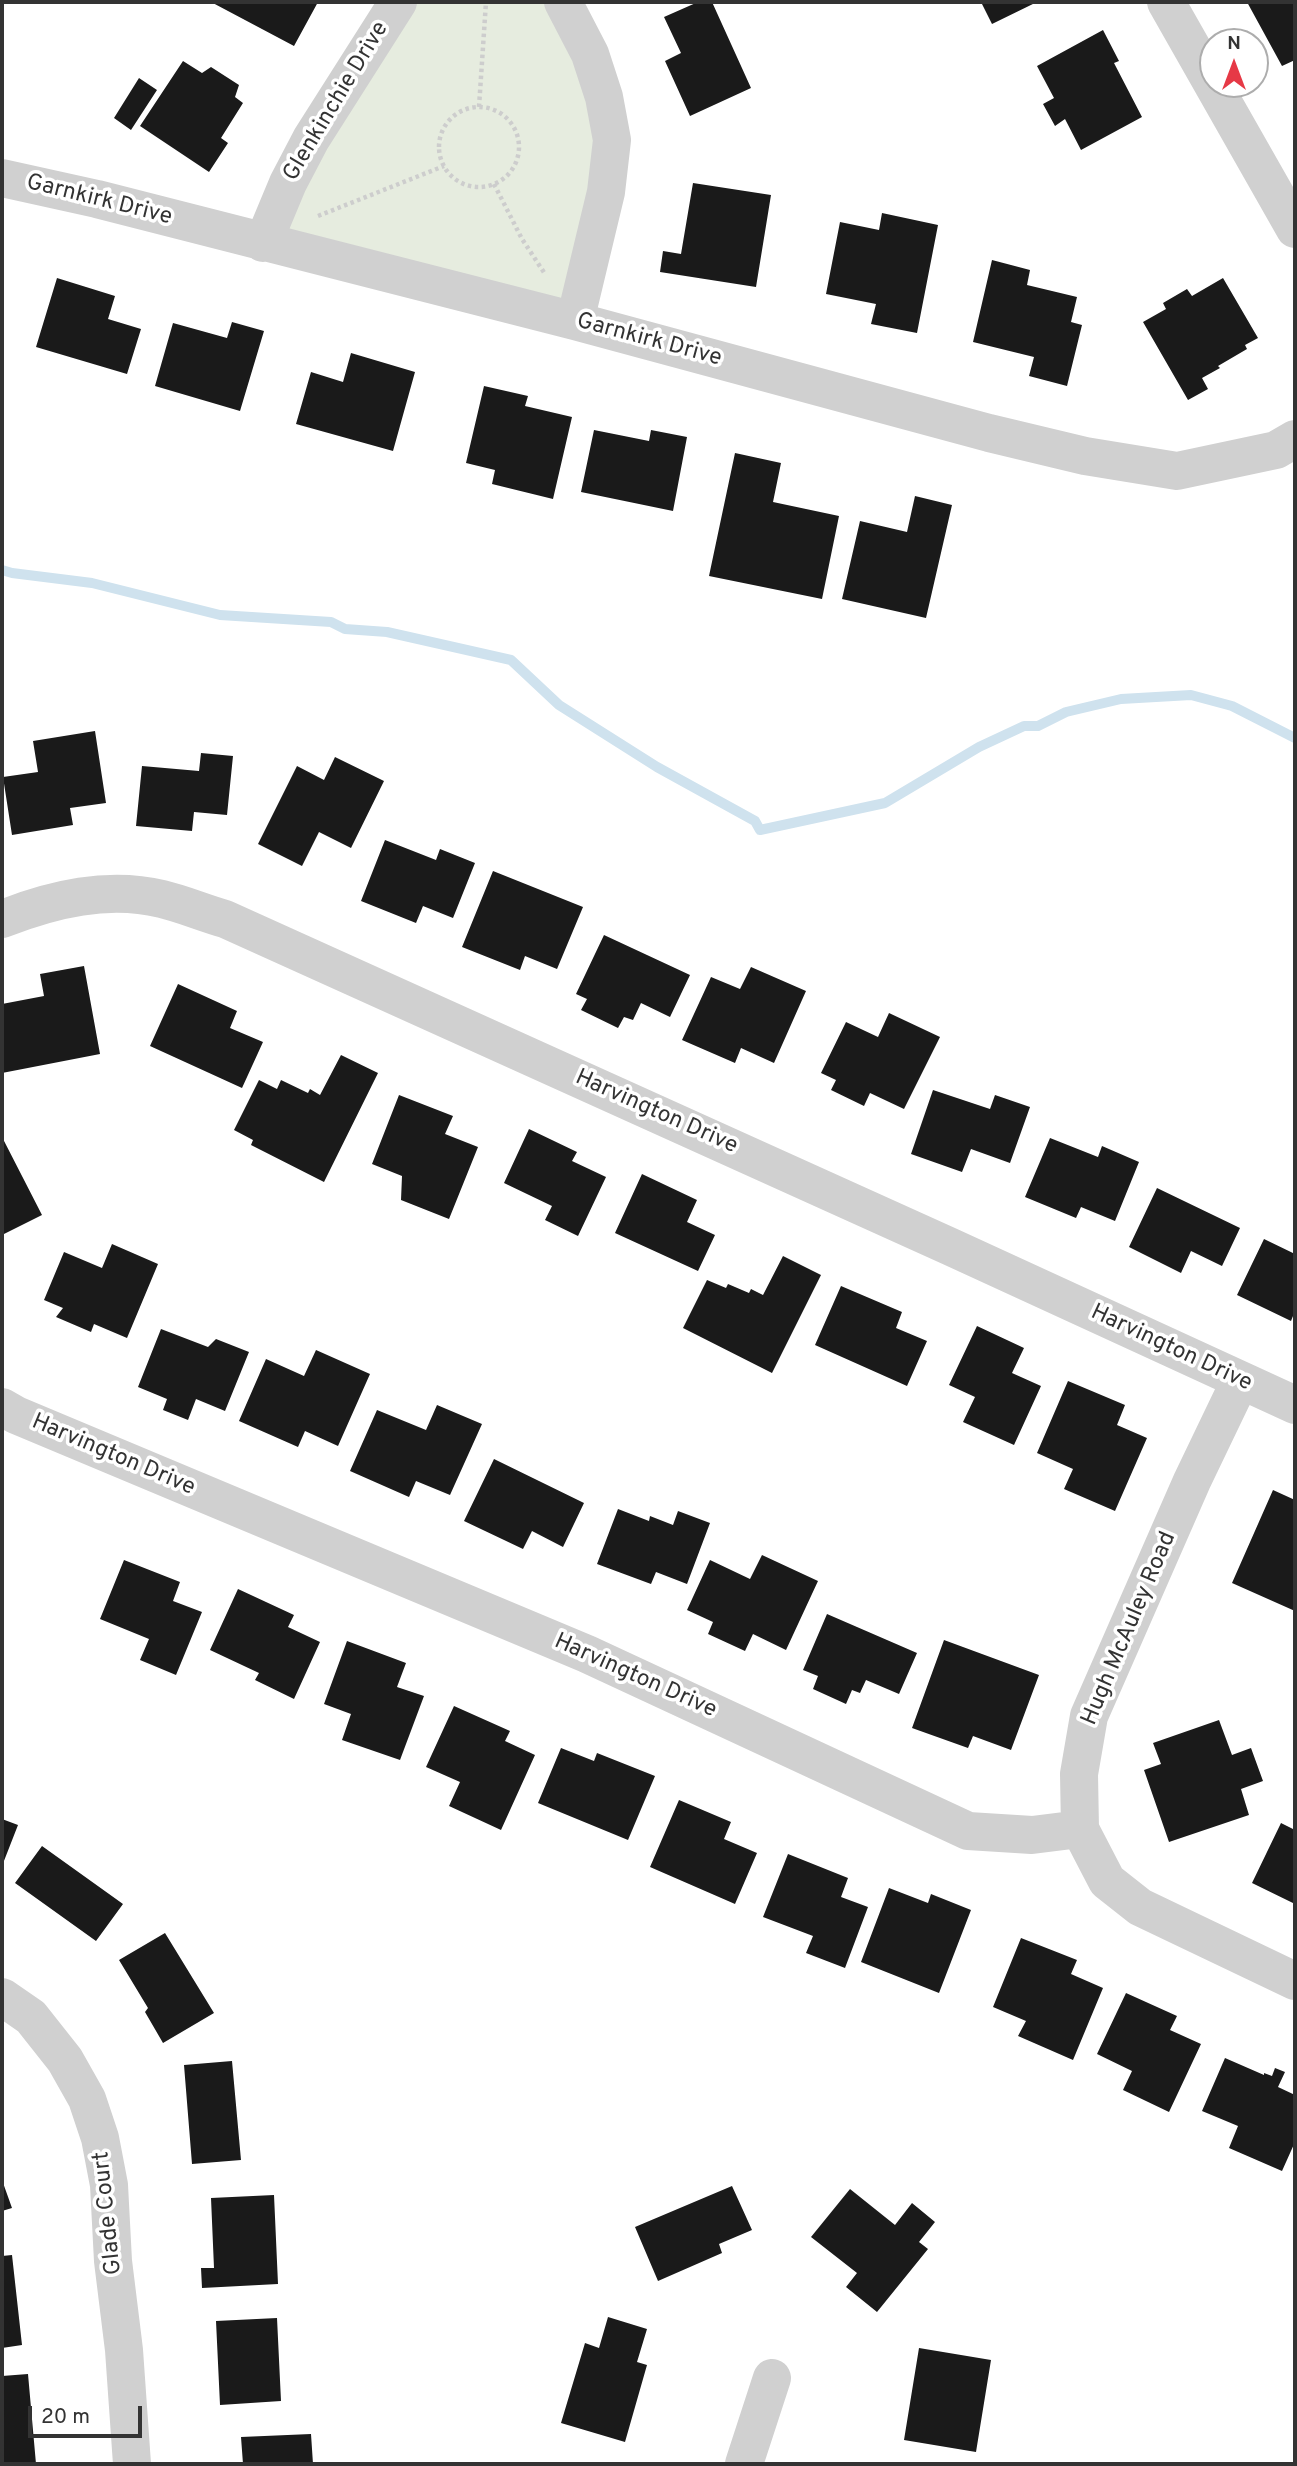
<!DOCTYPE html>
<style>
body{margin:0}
#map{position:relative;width:1297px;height:2466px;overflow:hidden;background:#fff;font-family:Overpass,sans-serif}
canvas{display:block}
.frame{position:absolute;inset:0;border:4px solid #333;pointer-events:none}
.north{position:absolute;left:1199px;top:28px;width:70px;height:70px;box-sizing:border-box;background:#fff;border:2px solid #adadad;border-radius:50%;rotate:0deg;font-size:19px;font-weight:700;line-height:28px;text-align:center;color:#333}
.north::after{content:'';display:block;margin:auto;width:24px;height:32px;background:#e63946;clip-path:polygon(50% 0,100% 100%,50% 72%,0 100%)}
.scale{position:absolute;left:28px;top:2406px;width:114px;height:32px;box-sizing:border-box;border:4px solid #333;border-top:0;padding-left:9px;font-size:21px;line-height:24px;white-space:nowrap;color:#333;-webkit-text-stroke:5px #fff;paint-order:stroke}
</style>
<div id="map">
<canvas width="1297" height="2466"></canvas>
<div class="frame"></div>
<div class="north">N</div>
<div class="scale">20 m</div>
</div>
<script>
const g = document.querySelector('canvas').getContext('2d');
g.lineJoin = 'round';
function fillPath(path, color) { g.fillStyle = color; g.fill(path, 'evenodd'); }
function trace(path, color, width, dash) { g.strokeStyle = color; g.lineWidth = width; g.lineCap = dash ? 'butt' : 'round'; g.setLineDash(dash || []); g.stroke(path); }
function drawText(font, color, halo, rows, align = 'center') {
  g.font = font + ' Overpass,sans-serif'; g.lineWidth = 7; g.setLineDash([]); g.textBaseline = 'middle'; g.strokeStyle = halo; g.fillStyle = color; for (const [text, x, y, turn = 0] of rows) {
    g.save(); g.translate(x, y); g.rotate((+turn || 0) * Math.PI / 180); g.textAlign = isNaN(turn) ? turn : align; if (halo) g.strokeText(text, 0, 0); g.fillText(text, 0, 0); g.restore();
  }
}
const green = new Path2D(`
 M401 2H560L601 99 573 319 266 241Z`);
const stream = new Path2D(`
 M2 570 12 573 92 583 220 615 331 622 345 629 387 632 511 660 559 705 657 767 755 821 760 830 885 803 979 747 1024 726H1038L1066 712 1121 699 1191 695 1232 706 1295 738`);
const building = new Path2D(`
 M211 2H318L294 46Z
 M698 2H712L751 88 690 116 665 61 681 53 664 17Z
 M981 2H1037L992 24Z
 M1247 2H1295V60L1282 66Z
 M1103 30 1119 61 1114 63 1142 117 1081 150 1065 119 1055 126 1043 104 1054 98 1037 66Z
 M183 61 202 73 211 67 239 85 235 97 243 103 221 138 228 143 209 172 140 126Z
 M139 78 157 90 131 130 114 118Z
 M693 183 771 195 756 287 660 272 663 251 681 254Z
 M882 213 938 225 917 333 871 324 876 304 826 294 840 222 879 230Z
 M992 260 1030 270 1027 285 1077 297 1071 322 1082 325 1067 386 1029 376 1034 357 973 342Z
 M57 278 115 296 108 319 141 329 127 374 36 347Z
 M1223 278 1258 338 1245 345 1247 349 1218 366 1220 368 1202 378 1208 389 1188 400 1143 322 1166 309 1163 303 1187 289 1192 296Z
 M232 322 264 331 240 411 155 386 173 323 227 338Z
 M351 353 415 372 393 451 296 424 311 372 343 382Z
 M484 386 528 396 525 406 572 417 553 499 492 484 495 470 466 463Z
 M594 430 649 441 651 430 687 437 673 511 581 492Z
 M735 453 781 463 773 502 839 516 822 599 709 576Z
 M915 496 952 505 926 618 842 599 860 521 907 532Z
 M95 731 106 803 70 808 73 825 12 835 3 777 38 772 33 741Z
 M201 753 233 756 227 815 194 812 192 831 136 826 142 766 199 771Z
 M335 757 384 781 351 848 319 832 302 866 258 844 297 766 324 780Z
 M385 840 436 860 440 849 475 863 453 918 423 906 416 923 361 901Z
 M493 871 583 907 557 969 525 956 520 970 462 947Z
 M604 935 690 975 670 1017 641 1003 633 1020 624 1017 618 1028 581 1010 587 999 576 994Z
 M84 966 100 1054 2 1073V1004L44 996 40 974Z
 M751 967 806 991 774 1063 741 1048 735 1063 682 1040 711 977 740 989Z
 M178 984 237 1011 230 1028 263 1042 242 1088 150 1046Z
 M889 1013 940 1037 904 1109 870 1093 864 1106 831 1090 836 1080 821 1073 846 1022 878 1037Z
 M341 1055 378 1073 324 1182 251 1145 253 1140 234 1130 259 1080 277 1089 281 1080 308 1093 310 1089 320 1095Z
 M933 1090 990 1109 995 1095 1030 1107 1010 1163 971 1149 962 1172 911 1154Z
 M399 1095 453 1116 445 1134 478 1147 449 1219 401 1200 402 1176 372 1164Z
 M529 1129 577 1152 572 1161 606 1177 578 1236 545 1220 552 1206 504 1183Z
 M2 1137 42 1215 2 1235Z
 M1050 1138 1098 1157 1102 1146 1139 1162 1115 1221 1081 1207 1076 1218 1025 1197Z
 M642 1174 697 1200 687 1222 715 1235 698 1271 615 1233Z
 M1157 1188 1240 1228 1222 1266 1191 1251 1181 1273 1129 1247Z
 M1264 1239 1295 1254V1311L1291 1321 1237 1295Z
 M112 1244 158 1264 127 1338 94 1324 91 1332 56 1317 63 1308 44 1300 64 1252 102 1268Z
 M783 1256 821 1275 772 1373 683 1328 707 1280 726 1288 728 1284 749 1293 751 1289 763 1295Z
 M841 1286 902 1312 896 1328 927 1341 907 1386 815 1345Z
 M977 1326 1024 1348 1012 1373 1041 1386 1014 1445 963 1422 975 1397 949 1385Z
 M161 1329 208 1347 216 1339 249 1352 225 1411 196 1399 188 1420 163 1410 167 1399 138 1387Z
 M316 1350 370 1374 338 1446 305 1431 298 1447 239 1421 266 1359 304 1376Z
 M1068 1381 1125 1405 1117 1425 1147 1438 1115 1511 1064 1489 1073 1469 1037 1453Z
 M437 1405 482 1424 450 1495 416 1481 409 1497 350 1471 377 1410 426 1430Z
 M494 1459 584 1503 563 1547 532 1531 523 1549 464 1521Z
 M1273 1490 1295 1500V1611L1232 1583Z
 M618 1509 649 1521 650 1516 673 1525 678 1511 710 1523 687 1584 656 1572 651 1584 597 1564Z
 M762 1555 818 1581 786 1650 753 1634 745 1651 708 1634 713 1622 687 1610 710 1560 750 1579Z
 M124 1560 180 1582 173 1601 202 1612 176 1675 140 1660 149 1639 100 1619Z
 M238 1589 294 1615 288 1627 320 1642 294 1699 255 1680 259 1673 210 1650Z
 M827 1614 917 1653 899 1694 866 1680 860 1693 852 1690 846 1704 813 1689 818 1676 803 1670Z
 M944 1640 1039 1675 1011 1750 973 1736 968 1748 912 1728Z
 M347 1641 406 1663 397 1687 424 1696 400 1760 342 1740 351 1714 324 1704Z
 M454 1706 510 1731 505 1741 535 1755 501 1830 449 1806 460 1782 426 1767Z
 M1219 1720 1232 1755 1251 1748 1263 1781 1241 1789 1249 1815 1169 1842 1144 1770 1161 1764 1153 1743Z
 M561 1748 594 1761 597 1753 655 1776 628 1840 538 1803Z
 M679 1800 731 1822 724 1839 757 1853 735 1904 650 1867Z
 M2 1819 18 1825 2 1866Z
 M1281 1823 1295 1830V1904L1252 1883Z
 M42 1846 123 1904 96 1941 15 1883Z
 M788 1854 848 1878 841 1897 868 1907 845 1968 806 1953 813 1936 763 1917Z
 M889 1888 928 1903 931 1894 971 1910 939 1993 861 1962Z
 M165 1933 214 2013 163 2043 145 2012 148 2008 119 1960Z
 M1021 1938 1077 1960 1071 1974 1103 1988 1073 2060 1018 2036 1026 2021 993 2007Z
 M1126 1993 1177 2016 1170 2030 1201 2044 1169 2112 1123 2090 1132 2071 1097 2054Z
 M1225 2058 1264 2075V2073L1272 2076 1275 2068 1285 2072 1278 2087 1295 2095V2142L1282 2171 1229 2148 1238 2126 1202 2111Z
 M232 2061 241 2160 192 2164 184 2065Z
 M2 2180 12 2208 2 2211Z
 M732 2186 752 2230 719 2244 722 2253 658 2281 635 2227Z
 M850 2189 895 2225 912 2203 935 2222 919 2242 928 2249 877 2312 846 2287 857 2273 811 2237Z
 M274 2195 278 2284 202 2288 201 2268H214L211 2198Z
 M12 2255 22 2345 2 2348V2256Z
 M608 2317 647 2329 637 2362 647 2365 625 2442 561 2423 585 2343 599 2348Z
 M277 2318 281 2401 220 2405 216 2321Z
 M919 2348 991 2360 976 2452 904 2440Z
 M28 2374 36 2464H2V2376Z
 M311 2434 313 2464H243L241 2437Z`);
const path = new Path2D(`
 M439 147a40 40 0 1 1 80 0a40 40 0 1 1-80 0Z
 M479 107 486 2
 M494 184 522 239 545 274
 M318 216 444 166`);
const minor = new Path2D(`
 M563 2 590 54 604 97 612 140 606 192 575 321
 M1166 2 1295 229
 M2 178 97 199 575 321 989 433 1085 456 1177 471 1276 450 1295 439
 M263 243 288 183 311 139 398 2
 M2 919C53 899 108 886 162 899 183 904 204 913 225 919L951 1247 1295 1405
 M1240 1381 1192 1481 1089 1716 1079 1774 1080 1829 1107 1881 1140 1907 1295 1981
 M2 1407 16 1415 587 1654 968 1831 1032 1835 1080 1829
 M2 1997 31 2017 65 2060 87 2099 100 2138 109 2185 113 2261 124 2350 132 2464
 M744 2464 772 2378`);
const streetNames = [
 ["Glenkinchie Drive",337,102,-59],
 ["Garnkirk Drive",99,201,14],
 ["Garnkirk Drive",649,341,15],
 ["Harvington Drive",656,1113,24],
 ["Harvington Drive",1171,1349,25],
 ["Harvington Drive",113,1456,23],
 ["Hugh McAuley Road",1130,1629,-67],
 ["Harvington Drive",635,1677,24],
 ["Glade Court",109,2213,-96]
];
fillPath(green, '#e6ecdf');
trace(stream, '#cfe2ee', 10);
fillPath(building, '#1a1a1a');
trace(path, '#cdcdcd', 4.5, [3.5, 3.5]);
trace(minor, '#d0d0d0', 38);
drawText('23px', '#333', '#fff', streetNames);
</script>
